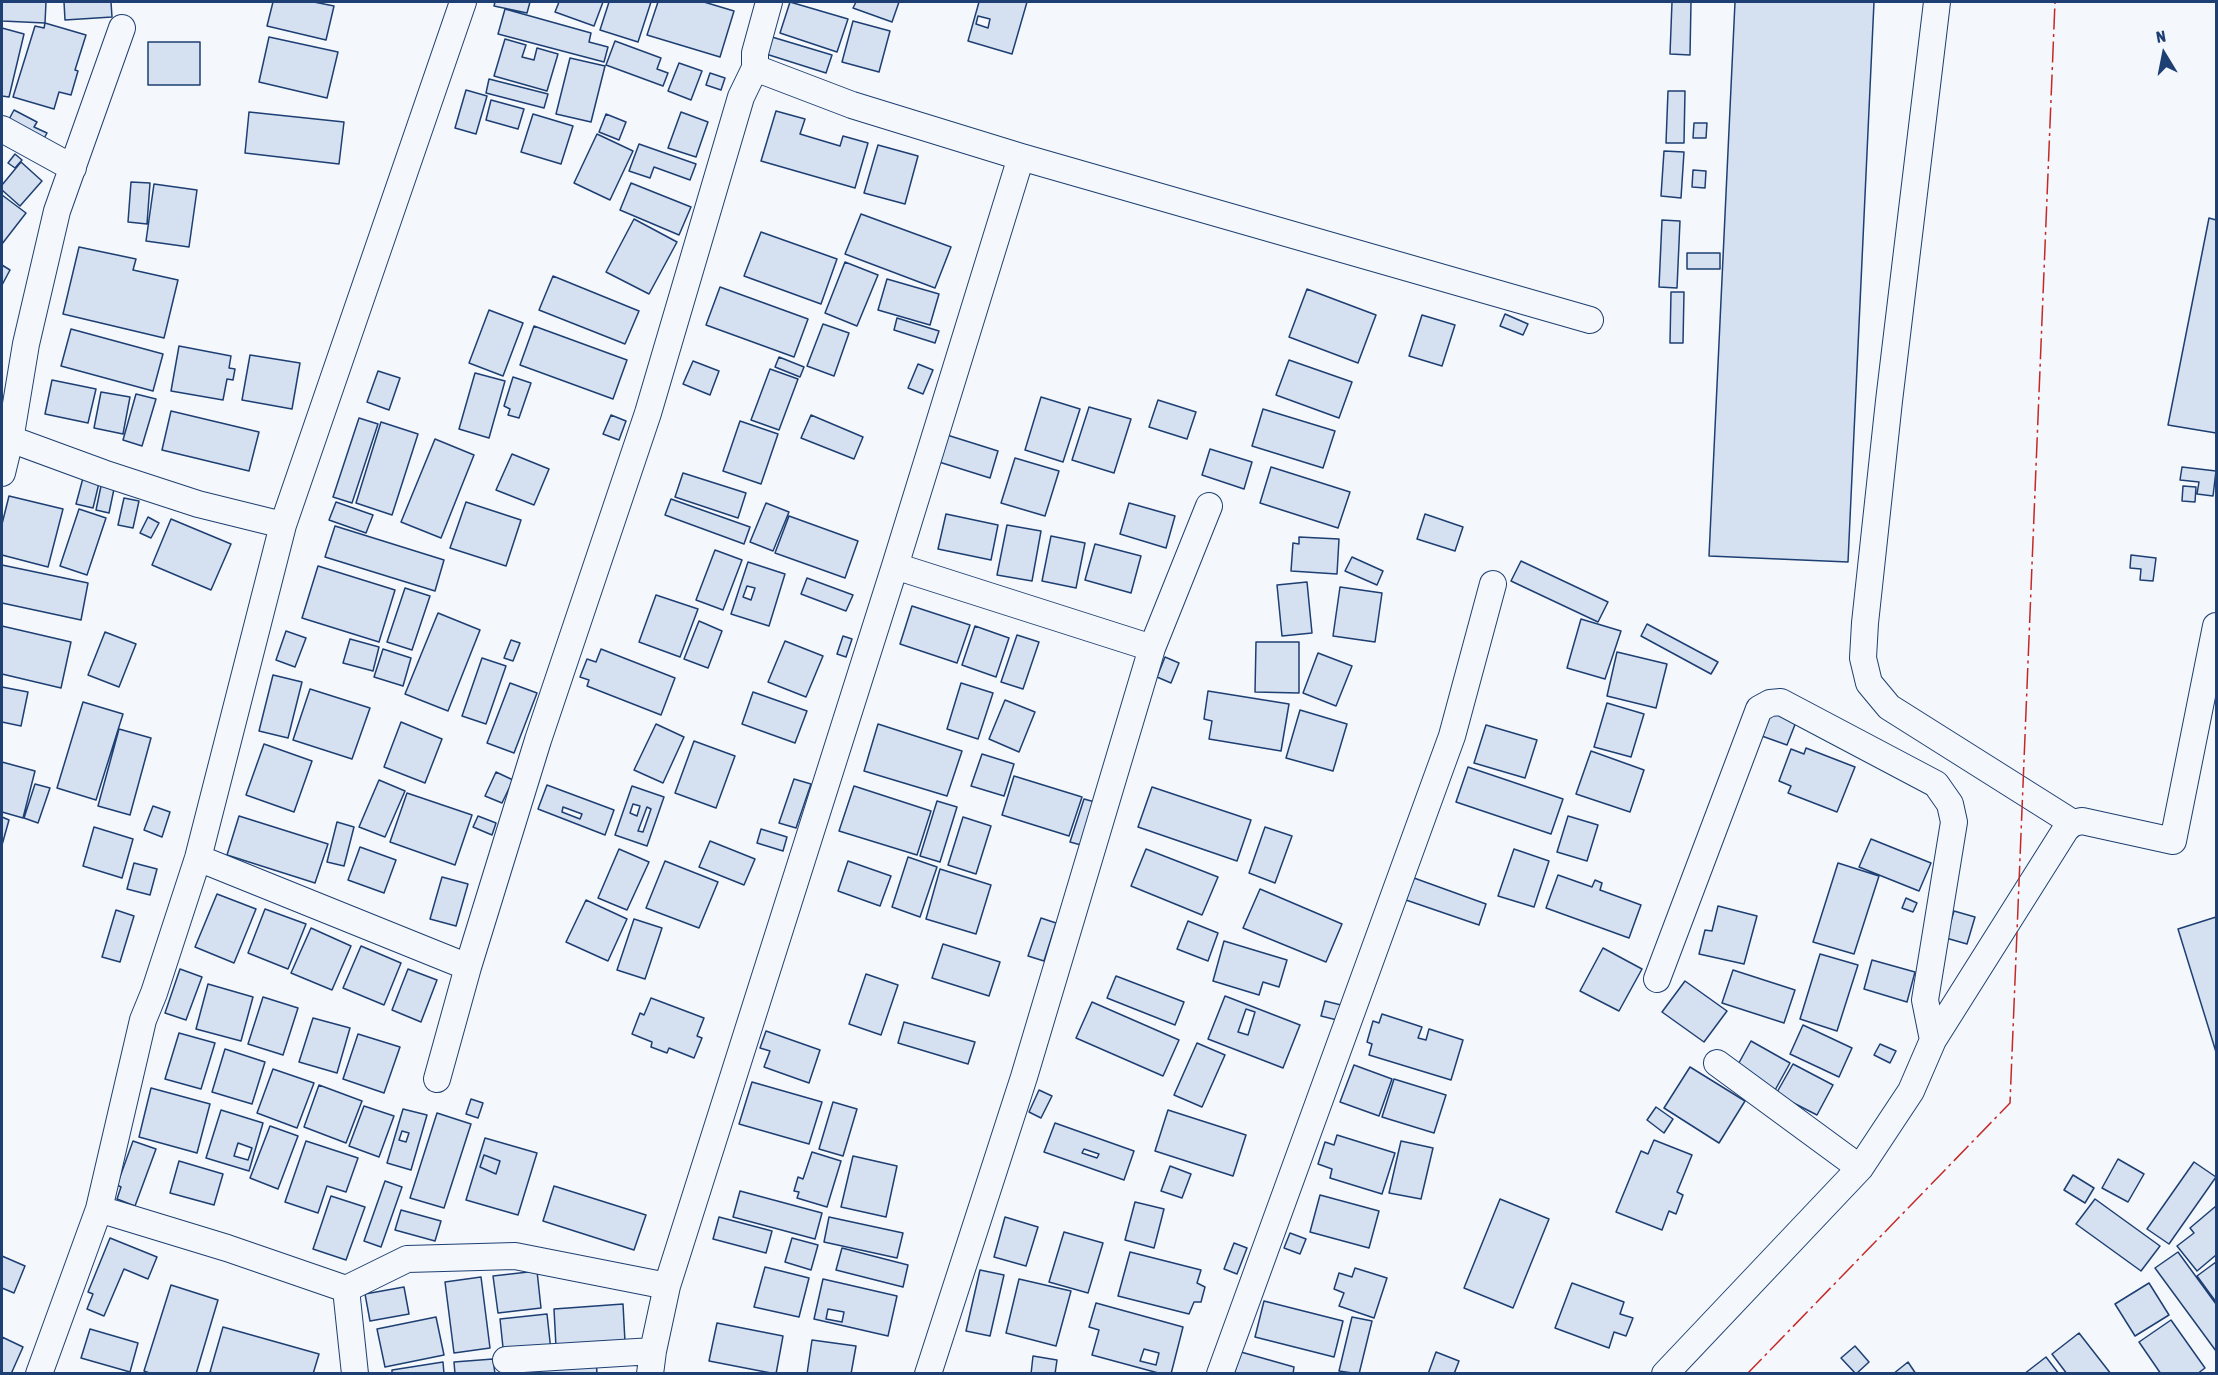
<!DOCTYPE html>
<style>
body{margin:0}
#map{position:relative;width:2218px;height:1375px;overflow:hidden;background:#f4f7fb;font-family:"Asap Condensed",sans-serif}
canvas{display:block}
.frame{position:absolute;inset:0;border:3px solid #1d3f73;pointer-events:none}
.north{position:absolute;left:2134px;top:24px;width:60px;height:60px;-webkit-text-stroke:4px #f4f7fb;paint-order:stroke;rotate:350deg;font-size:16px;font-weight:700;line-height:24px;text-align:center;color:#1d3f73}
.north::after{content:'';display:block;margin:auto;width:21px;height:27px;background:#1d3f73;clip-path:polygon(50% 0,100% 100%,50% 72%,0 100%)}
</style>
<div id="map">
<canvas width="2218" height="1375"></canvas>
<div class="frame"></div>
<div class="north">N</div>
</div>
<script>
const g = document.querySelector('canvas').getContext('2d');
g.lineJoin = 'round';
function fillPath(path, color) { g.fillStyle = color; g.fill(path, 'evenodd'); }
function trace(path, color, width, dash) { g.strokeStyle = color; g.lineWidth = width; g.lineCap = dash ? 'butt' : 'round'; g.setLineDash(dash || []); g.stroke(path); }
const building = new Path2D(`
 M2 2H46L45 23 2 21Z
 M64 2H111L112 17 65 20Z
 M273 2H314L334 6 326 40 267 26Z
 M495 2H530L527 13 494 6Z
 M559 2H603L594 26 555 12Z
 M609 2H651L638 42 600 30Z
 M658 2H704L734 11 720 57 647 35Z
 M790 2 848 19 837 52 780 33Z
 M856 2H899L892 22 853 8Z
 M979 2H1027L1012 54 968 41ZM978 16 990 19 988 28 976 24Z
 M1672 2H1691L1690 55 1670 54Z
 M1735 2H1874L1848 562 1709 556Z
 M505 9 591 33 589 42 608 47 604 62 498 34Z
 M853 21 890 31 879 72 842 62Z
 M45 23 86 35 75 70 78 71 71 95 59 92 54 109 13 97 35 26 44 28Z
 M2 28 24 34 9 97 2 96Z
 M269 37 338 52 327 98 259 82Z
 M772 37 832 55 826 73 766 54Z
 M505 39 526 45 522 57 534 60 537 48 558 54 547 91 494 76Z
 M615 41 661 58 657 69 668 73 663 86 606 65Z
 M148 42H200V85H148Z
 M570 58 605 66 591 122 556 114Z
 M679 63 702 71 691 100 668 91Z
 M710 73 725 78 721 90 706 85Z
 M489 79 548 94 544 108 486 93Z
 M466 90 487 96 476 134 455 128Z
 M1668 91H1685L1684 143H1666Z
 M491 100 524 109 518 129 486 120Z
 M14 110 37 122 34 127 47 133 42 142 7 123Z
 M776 111 805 119 800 134 840 146 843 136 868 143 855 188 761 161Z
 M249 112 344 122 339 164 245 153Z
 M681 112 708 122 696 157 668 148Z
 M533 114 573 126 561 164 521 152Z
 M606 114 626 122 619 140 599 132Z
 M1694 123H1707L1706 138H1693Z
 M597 134 633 151 610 200 574 183Z
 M639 144 696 164 690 180 654 167 650 178 629 171Z
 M878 145 918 156 905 204 864 193Z
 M1664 151 1684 152 1681 198 1661 196Z
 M15 154 22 160 15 168 8 163Z
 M21 162 42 181 20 206 2 190V185Z
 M1693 170 1706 171 1705 188 1692 187Z
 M131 182 150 183 147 224 128 222Z
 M631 183 691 207 679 235 620 210Z
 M154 184 197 190 189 247 146 241Z
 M2 195 26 213 2 244Z
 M861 214 951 247 935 288 845 254Z
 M2209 218 2216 220V433L2168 425Z
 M634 219 677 242 649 294 606 272Z
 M1662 220 1680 221 1677 288 1659 287Z
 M761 232 837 259 821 304 744 276Z
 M79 247 136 259 133 270 178 280 164 338 63 314Z
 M1687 253H1720V269H1687Z
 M845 262 878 275 857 326 825 313Z
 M2 265 10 270 2 285Z
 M553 276 639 311 625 344 539 310Z
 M887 279 939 294 930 325 878 310Z
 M720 287 808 319 794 357 706 325Z
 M1307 289 1376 315 1358 363 1289 337Z
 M1671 292H1684L1683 343H1670Z
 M489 310 523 323 503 376 469 363Z
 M1505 314 1528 324 1523 335 1500 326Z
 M1422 315 1455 325 1442 366 1409 356Z
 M897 318 939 331 935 343 894 330Z
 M823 324 849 333 834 376 807 366Z
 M534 326 627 360 613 399 520 365Z
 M71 329 163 354 153 391 61 366Z
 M179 346 231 356 229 368 235 369 233 380 227 379 223 400 171 391Z
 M250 355 300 363 292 409 242 400Z
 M779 357 804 367 800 377 775 367Z
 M1289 360 1352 382 1339 418 1276 395Z
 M693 361 719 371 710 395 683 384Z
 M918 364 933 370 923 394 908 388Z
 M770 369 798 379 779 430 751 420Z
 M378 371 400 378 389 410 367 402Z
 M475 373 505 381 489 438 459 429Z
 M513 377 531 383 519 418 508 415 510 409 504 406Z
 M52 380 96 389 88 423 45 414Z
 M101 392 130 397 123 434 94 428Z
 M136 394 156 399 142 446 123 440Z
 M1041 397 1080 409 1063 462 1025 450Z
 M1158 400 1196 412 1187 439 1149 427Z
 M1089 407 1131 419 1114 473 1072 460Z
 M1263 409 1335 431 1323 468 1252 446Z
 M171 411 259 432 249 471 162 450Z
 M611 415 626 421 619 440 603 434Z
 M811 415 863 437 854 459 801 438Z
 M359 418 378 424 352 503 333 497Z
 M740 421 778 434 761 484 723 471Z
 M381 422 418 434 392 515 356 503Z
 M947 435 998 451 990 478 939 462Z
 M435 439 474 455 441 538 401 522Z
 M1210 449 1252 462 1244 489 1202 475Z
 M512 454 549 469 534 505 496 490Z
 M1015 458 1059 471 1045 516 1001 503Z
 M1271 467 1350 492 1338 528 1260 503Z
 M2182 467 2216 471 2213 496 2197 494 2199 482 2180 480Z
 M683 473 746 493 738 518 675 497Z
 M83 478 99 483 93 508 76 504Z
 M101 486 114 489 109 513 96 510Z
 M2183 486 2196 487 2195 502 2182 501Z
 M9 496 63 509 48 567 2 555V524Z
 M124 498 139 501 133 528 118 525Z
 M671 499 750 527 744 544 665 515Z
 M336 502 373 515 366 533 329 520Z
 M466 502 521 520 506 566 450 548Z
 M766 503 789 512 773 551 750 542Z
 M1129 503 1175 516 1166 548 1120 534Z
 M79 509 106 518 87 575 60 566Z
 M946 514 998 525 991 560 938 549Z
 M1425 514 1463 527 1455 551 1417 539Z
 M789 516 858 541 845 578 775 553Z
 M148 517 159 523 151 538 140 533Z
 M171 519 231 544 211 590 152 565Z
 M1007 525 1041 531 1032 581 997 575Z
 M335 526 444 560 435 591 325 557Z
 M1051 536 1085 543 1076 588 1042 581Z
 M1299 537 1339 539 1337 574 1291 571 1293 543 1299 544Z
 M1095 544 1141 556 1131 593 1085 580Z
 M715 550 742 560 723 610 696 600Z
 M2131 555 2156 558 2153 581 2140 580 2141 569 2130 568Z
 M1352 557 1383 571 1377 585 1345 571Z
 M1521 561 1608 602 1598 622 1511 581Z
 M748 562 785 574 769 626 731 614ZM747 586 755 588 751 600 743 597Z
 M2 565 88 583 81 620 2 603Z
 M318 566 395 590 379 642 302 618Z
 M807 578 853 595 846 611 801 594Z
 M1307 582 1312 633 1282 636 1277 585Z
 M1340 587 1382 593 1375 642 1333 636Z
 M405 588 430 596 412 650 387 642Z
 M656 595 698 609 680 657 639 642Z
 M912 606 970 625 957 663 900 644Z
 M438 613 480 630 448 711 405 694Z
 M1581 619 1621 631 1605 679 1567 668Z
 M699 621 722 631 708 668 684 659Z
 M1647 624 1718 662 1711 674 1641 636Z
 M2 626 71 642 61 688 2 674Z
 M975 626 1009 638 996 677 962 665Z
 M286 631 306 638 295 667 276 660Z
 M105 632 136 644 119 687 88 675Z
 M1017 635 1039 642 1023 689 1001 682Z
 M843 636 852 639 846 657 837 654Z
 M350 639 379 647 373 671 343 663Z
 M511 640 520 643 513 661 504 658Z
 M785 641 823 656 806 697 768 682Z
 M1256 642H1299V693L1255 692Z
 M383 649 411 658 403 686 374 677Z
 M601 649 675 678 661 715 587 686 589 680 580 677 587 659 596 662Z
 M1617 652 1667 664 1656 708 1607 696Z
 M1318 653 1352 666 1336 706 1303 693Z
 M1165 657 1179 663 1171 683 1157 677Z
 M482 658 506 666 486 724 462 716Z
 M273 675 302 682 288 738 259 731Z
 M510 683 537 693 514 753 487 743Z
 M961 683 993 693 978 739 947 729Z
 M2 687 28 692 21 726 2 722Z
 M310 689 370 708 352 759 293 740Z
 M1208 691 1289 704 1281 751 1209 739 1212 721 1204 719Z
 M753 692 807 711 795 743 742 724Z
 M1005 700 1035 712 1019 752 989 739Z
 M83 702 123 714 96 800 57 788Z
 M1607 703 1644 714 1631 757 1594 747Z
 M1300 710 1347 724 1333 771 1286 758Z
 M1769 711 1796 722 1787 745 1759 735Z
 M401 722 442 739 425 783 384 767Z
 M656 724 684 737 663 783 634 770Z
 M878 724 962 751 947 796 864 771Z
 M1486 725 1537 740 1525 778 1474 763Z
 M119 729 151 738 130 815 98 806Z
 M694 741 735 756 716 808 675 793Z
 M264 744 312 761 294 812 246 795Z
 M1806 748 1855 767 1837 812 1788 793 1791 786 1779 781 1791 749 1804 754Z
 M1591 751 1644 770 1630 812 1576 794Z
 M982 754 1014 764 1004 796 971 786Z
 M2 762 35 771 23 818 2 812Z
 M1468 767 1563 799 1551 834 1456 802Z
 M496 772 513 780 502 803 485 796Z
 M1014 776 1082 797 1069 836 1002 815Z
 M794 779 811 784 796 828 779 823Z
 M379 780 405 791 385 837 359 827Z
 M35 784 50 788 38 823 24 818Z
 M547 785 614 810 605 835 538 809ZM563 807 582 814 580 819 562 812Z
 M632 786 664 797 647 846 615 835ZM633 804 640 806 637 816 630 813ZM647 807 651 809 643 832 638 831Z
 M854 786 931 811 917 855 839 831Z
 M1152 787 1251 820 1237 861 1138 827Z
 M407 793 472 815 455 865 390 842Z
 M1084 799 1095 802 1081 845 1070 842Z
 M937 801 957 807 940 862 920 856Z
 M153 806 170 812 162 837 144 830Z
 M239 816 328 844 315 883 227 855Z
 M478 816 496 823 492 835 473 827Z
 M1568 816 1598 825 1587 861 1557 852Z
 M2 817 9 820 2 845Z
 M963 817 991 826 976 874 948 865Z
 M337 822 354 827 344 866 327 862Z
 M94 827 133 839 122 878 83 866Z
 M1265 827 1292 836 1275 883 1249 873Z
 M761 829 787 837 783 851 757 843Z
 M1871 839 1931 863 1919 891 1859 867Z
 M710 841 755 859 744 885 699 867Z
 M360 847 396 860 384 893 348 880Z
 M619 849 649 862 627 910 598 898Z
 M1146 849 1218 877 1202 915 1131 886Z
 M1514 849 1549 861 1534 907 1498 896Z
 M908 857 937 867 920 917 892 907Z
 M665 861 718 882 699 928 646 908Z
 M848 861 891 876 880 906 838 891Z
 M134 863 157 869 150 895 127 889Z
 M1838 863 1879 876 1854 954 1813 942Z
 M940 869 991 885 976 934 926 919Z
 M1558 875 1592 887 1595 880 1602 883 1600 890 1641 905 1629 938 1546 908Z
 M442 877 468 884 456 926 430 919Z
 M1414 878 1486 904 1479 925 1406 900Z
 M1260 889 1342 924 1326 962 1243 928Z
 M217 894 256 909 234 963 195 947Z
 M1906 898 1917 903 1913 912 1902 908Z
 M586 900 627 919 608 961 566 942Z
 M1718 906 1757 916 1744 964 1699 954 1705 930 1712 931Z
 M265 909 306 924 288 969 248 953Z
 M116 910 134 916 120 962 102 957Z
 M1954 911 1975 917 1967 944 1946 938Z
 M2216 917V1052L2178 929Z
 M1041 918 1056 923 1044 961 1028 956Z
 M634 919 662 928 645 979 617 970Z
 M1188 921 1218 933 1208 961 1177 949Z
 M311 928 351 946 332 990 291 973Z
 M1224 941 1287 960 1279 987 1263 982 1259 995 1213 981Z
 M943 944 1000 962 989 996 932 978Z
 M361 946 401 963 384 1005 343 988Z
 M1603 948 1642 969 1619 1011 1580 991Z
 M1820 954 1858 965 1837 1031 1800 1019Z
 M1872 960 1915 972 1907 1002 1864 989Z
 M180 969 202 977 186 1020 165 1013Z
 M408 969 437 980 421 1022 392 1010Z
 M1733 970 1795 990 1784 1023 1722 1003Z
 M866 974 898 985 881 1035 849 1024Z
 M1116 976 1184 1002 1175 1025 1107 998Z
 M1685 981 1727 1011 1704 1042 1662 1012Z
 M208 984 253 997 241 1041 196 1029Z
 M1225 996 1300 1025 1283 1068 1208 1039ZM1246 1009 1255 1012 1248 1035 1238 1032Z
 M263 997 298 1008 283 1055 248 1044Z
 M651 998 704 1018 697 1036 702 1038 694 1058 669 1048 667 1053 651 1047 652 1042 632 1034 640 1013 644 1015Z
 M1325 1001 1341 1005 1337 1020 1321 1016Z
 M1092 1002 1179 1040 1163 1076 1076 1038Z
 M1382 1014 1422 1027 1418 1038 1426 1040 1429 1029 1463 1040 1451 1080 1369 1055 1372 1044 1367 1042 1373 1021 1379 1023Z
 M313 1018 350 1028 337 1073 299 1062Z
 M904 1022 975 1042 968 1064 898 1043Z
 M1803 1025 1852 1048 1839 1077 1790 1054Z
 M766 1031 820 1050 809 1083 764 1067 770 1051 760 1048Z
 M179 1033 215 1043 201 1089 165 1079Z
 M358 1034 400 1047 384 1093 343 1079Z
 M1751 1041 1790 1063 1774 1092 1735 1070Z
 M1197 1043 1225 1055 1202 1107 1174 1095Z
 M1880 1044 1896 1051 1890 1063 1874 1055Z
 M225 1049 265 1062 252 1104 212 1092Z
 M1793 1064 1833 1085 1817 1115 1776 1094Z
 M1354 1065 1392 1079 1379 1116 1340 1102Z
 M1690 1067 1745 1101 1719 1143 1664 1108Z
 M273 1069 314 1083 297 1128 257 1113Z
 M1394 1079 1446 1095 1434 1133 1382 1117Z
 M752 1082 822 1102 809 1144 739 1124Z
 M319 1085 362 1101 346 1143 304 1127Z
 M151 1088 210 1104 197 1153 139 1137Z
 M1039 1090 1052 1096 1041 1118 1029 1112Z
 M471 1099 483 1103 478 1118 466 1114Z
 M833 1102 857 1109 843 1156 819 1149Z
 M364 1106 394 1116 379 1157 349 1146Z
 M1656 1107 1673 1119 1664 1133 1647 1120Z
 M403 1109 427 1115 411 1170 387 1163ZM402 1131 409 1133 406 1142 399 1140Z
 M221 1110 263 1123 249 1171 206 1158ZM238 1143 252 1148 248 1160 234 1156Z
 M1168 1110 1246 1135 1233 1176 1155 1151Z
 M437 1113 471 1124 444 1208 410 1198Z
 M1055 1123 1134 1151 1124 1180 1044 1152ZM1084 1149 1099 1154 1097 1158 1082 1153Z
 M270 1126 298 1136 278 1189 250 1178Z
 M1337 1135 1395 1153 1382 1194 1330 1178 1332 1169 1318 1164 1325 1142 1334 1145Z
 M485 1138 537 1153 518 1215 466 1200ZM484 1155 500 1161 496 1174 480 1167Z
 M1654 1140 1692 1155 1677 1192 1683 1195 1676 1214 1669 1211 1662 1230 1616 1212 1641 1151 1648 1154Z
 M133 1141 156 1149 135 1206 117 1199 121 1187 117 1185Z
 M306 1141 358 1158 346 1192 327 1186 318 1213 285 1202Z
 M1401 1141 1433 1148 1421 1199 1389 1193Z
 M812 1152 841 1161 827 1207 797 1198 799 1192 794 1191 798 1177 803 1179Z
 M484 1155 500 1161 496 1174 480 1167Z
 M853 1156 897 1166 886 1217 841 1207Z
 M2118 1159 2144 1174 2128 1202 2102 1188Z
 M179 1161 223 1174 214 1205 170 1193Z
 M2194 1162 2216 1177 2169 1244 2147 1229Z
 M1170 1166 1191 1174 1182 1198 1161 1191Z
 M2073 1175 2094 1188 2085 1203 2064 1190Z
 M385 1181 402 1187 381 1247 364 1241Z
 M554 1186 646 1215 634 1250 543 1221Z
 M740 1191 822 1213 815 1239 733 1217Z
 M1320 1195 1379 1211 1369 1248 1310 1232Z
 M331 1196 365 1207 346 1260 313 1249Z
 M1500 1199 1549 1219 1513 1308 1464 1288Z
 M2095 1199 2160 1246 2141 1271 2076 1224Z
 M1135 1202 1164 1209 1154 1248 1125 1240Z
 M2216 1206V1255L2197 1271 2177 1246 2194 1233 2190 1228Z
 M401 1210 441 1221 435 1241 395 1230Z
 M719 1217 772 1231 766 1253 713 1239Z
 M829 1217 903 1233 897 1258 824 1242Z
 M1005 1217 1038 1227 1026 1266 994 1257Z
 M1064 1232 1103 1243 1088 1293 1049 1282Z
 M1290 1233 1306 1239 1300 1254 1284 1248Z
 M110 1238 157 1257 148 1279 124 1269 104 1316 87 1309 93 1294 88 1292Z
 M792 1238 818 1245 811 1270 785 1262Z
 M1234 1243 1247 1248 1237 1274 1224 1269Z
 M842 1248 908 1265 903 1287 836 1270Z
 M1130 1252 1201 1270 1197 1283 1205 1287 1201 1302H1194L1189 1314 1118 1296Z
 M2178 1252 2216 1304V1351L2155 1268Z
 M2 1256 25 1266 14 1293 2 1288Z
 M2216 1262V1302L2197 1276Z
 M765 1267 809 1278 799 1317 754 1307Z
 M1355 1268 1387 1278 1374 1318 1339 1306 1344 1293 1334 1289 1339 1273 1352 1277Z
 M980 1270 1004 1275 990 1336 966 1331Z
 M537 1271 541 1308 498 1313 493 1276Z
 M481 1277 490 1348 454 1353 445 1282Z
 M823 1279 897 1296 888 1336 814 1319ZM828 1309 844 1312 842 1322 826 1319Z
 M1019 1279 1071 1291 1056 1346 1006 1333Z
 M1572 1283 1624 1302 1620 1314 1633 1318 1626 1336 1614 1332 1609 1348 1555 1328Z
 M2149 1283 2169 1315 2135 1336 2115 1304Z
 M171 1285 218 1300 196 1374H152L144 1371Z
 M404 1287 409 1314 370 1321 365 1294Z
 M1264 1301 1343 1321 1334 1357 1255 1337Z
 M1096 1303 1183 1327 1171 1374H1162L1092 1355 1099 1330 1089 1327ZM1144 1349 1159 1353 1156 1365 1140 1361Z
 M623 1304 625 1342 556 1347 554 1309Z
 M547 1314 551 1351 504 1357 500 1319Z
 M436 1317 444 1355 385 1367 377 1329Z
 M1352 1317 1372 1321 1359 1374 1339 1371Z
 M2171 1320 2205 1368 2197 1374H2161L2139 1342Z
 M717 1323 783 1336 776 1374 709 1361Z
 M223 1327 319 1354 313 1374H216L210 1372Z
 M90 1329 138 1343 130 1372 81 1358Z
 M2079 1333 2111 1374H2067L2052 1354Z
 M2 1337 23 1347 11 1374H2Z
 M812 1340 856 1346 851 1374H807Z
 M1855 1346 1869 1362 1856 1374 1841 1358Z
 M1241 1352 1294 1367 1293 1374H1234Z
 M1436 1352 1459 1361 1454 1374H1428Z
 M1033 1356 1057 1360 1055 1374H1031Z
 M596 1357 597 1374H506L505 1366Z
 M2046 1357 2059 1374H2024Z
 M493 1359 495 1374H455L454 1362Z
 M443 1362 444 1374H392V1370Z
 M1908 1362 1916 1374H1893Z`);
const minor = new Path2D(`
 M1937 2 1889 401 1865 623 1863 658 1869 683 1889 707 2073 823
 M755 68 852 105 1021 157 1590 320
 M2 129 73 168
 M2 436 103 473 198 504 283 525
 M2 473 10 440 26 344 57 211 122 28
 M895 566 1152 648
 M198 858 468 967
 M1657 979 1759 709 1770 703 1781 702 1936 784 1950 804 1954 822 1925 1000 1933 1040
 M1717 1063 1860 1168
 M437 1079 468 967 538 740 648 413 741 97 755 68V53L769 2
 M99 1209 227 1248 346 1289 407 1259 515 1256 667 1286
 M346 1289 355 1374
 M506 1360 653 1351
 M39 1374 99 1209 143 1020 154 993 198 858 283 525 463 2
 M650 1374 653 1351 667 1286 895 566 1021 157
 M928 1374 1024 1077 1152 648 1209 506
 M1220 1374 1452 736 1493 584
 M1665 1374 1860 1168 1911 1091 1933 1040 2066 829 2073 823 2082 821 2173 841 2216 626`);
const power = new Path2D(`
 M1747 1374 2010 1103 2055 2`);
fillPath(building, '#d5e0f0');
trace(building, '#1d3f73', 1.5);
trace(minor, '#1d3f73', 28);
trace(minor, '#f4f7fb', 26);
trace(power, '#c62828', 1.5, [21, 4.5, 3, 4.5]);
</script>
